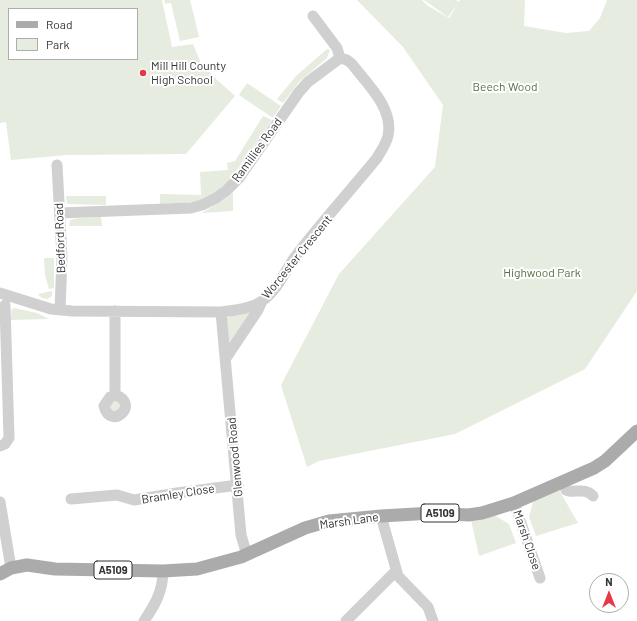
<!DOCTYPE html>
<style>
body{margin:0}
#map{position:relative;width:637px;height:621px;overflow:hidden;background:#fff;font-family:Barlow,sans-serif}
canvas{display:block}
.legend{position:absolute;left:8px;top:8px;width:130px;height:52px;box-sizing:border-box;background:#fff;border:1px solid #adadad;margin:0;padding:5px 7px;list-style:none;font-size:12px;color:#333}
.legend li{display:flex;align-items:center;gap:8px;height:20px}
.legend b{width:20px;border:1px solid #adadad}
.north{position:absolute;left:589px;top:573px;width:40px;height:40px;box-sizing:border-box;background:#fff;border:1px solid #adadad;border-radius:50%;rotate:0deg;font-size:11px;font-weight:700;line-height:16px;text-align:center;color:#333}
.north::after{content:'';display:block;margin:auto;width:14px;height:18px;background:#e63946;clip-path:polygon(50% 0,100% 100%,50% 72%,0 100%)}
</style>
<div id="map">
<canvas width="637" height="621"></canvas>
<ul class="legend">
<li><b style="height:5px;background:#ababab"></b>Road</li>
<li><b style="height:11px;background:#e6ecdf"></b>Park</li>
</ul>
<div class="north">N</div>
</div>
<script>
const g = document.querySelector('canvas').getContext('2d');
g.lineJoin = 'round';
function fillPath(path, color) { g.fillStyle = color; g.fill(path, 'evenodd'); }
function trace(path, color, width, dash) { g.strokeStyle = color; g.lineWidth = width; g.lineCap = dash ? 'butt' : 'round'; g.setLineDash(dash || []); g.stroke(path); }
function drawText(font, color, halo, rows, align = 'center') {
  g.font = font + ' Barlow,sans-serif'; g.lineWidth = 4; g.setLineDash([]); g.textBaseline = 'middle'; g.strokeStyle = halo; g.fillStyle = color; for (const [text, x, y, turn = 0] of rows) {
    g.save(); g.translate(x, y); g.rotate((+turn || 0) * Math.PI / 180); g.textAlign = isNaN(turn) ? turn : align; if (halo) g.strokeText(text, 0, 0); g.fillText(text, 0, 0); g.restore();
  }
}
const green = new Path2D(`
 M0 0H162L172 47 193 44 200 61 215 78 235 96 186 154 67 155 11 160 6 122 0 123ZM9 9H137V59H9Z
 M164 0H190L199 37 180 41 171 3 165 4Z
 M357 0H422L428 6 449 18 460 0H525L524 26 566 33 589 31 600 18 607 0H637V291L585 369 455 434 319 461 307 467 281 385 339 274 435 167 443 105 403 47Z
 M424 0H456L459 2 448 17Z
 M327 49 330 50 327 58 299 82 283 103 277 99 296 76Z
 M247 83 281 106 273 118 239 95Z
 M263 116 272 120 224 188 201 199V202L160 204V194L201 195 200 172 228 170 227 163 235 161Z
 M233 193V211L202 213 226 198Z
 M66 196H106V205L67 204Z
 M101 217 102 226H69L70 220 78 218Z
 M44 258H54V288L49 289 45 275Z
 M52 291V296L48 299 42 298 38 294Z
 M14 308 37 313 49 319 10 320 12 309Z
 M251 311 230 344H228L226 320 228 317Z
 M112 399 121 403 120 410 112 412 108 403Z
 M559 490 578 523 536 536 529 517 534 499Z
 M494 515 509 524 516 543 479 556 471 520Z`);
const minor = new Path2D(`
 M313 16 337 48 340 58
 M57 165 62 257 60 310
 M60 213 191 208 202 205 216 198 226 191 239 178 299 92 308 82 340 58
 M0 293 51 309 72 311 221 312C235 310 250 309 262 301 277 291 285 271 295 257 321 223 350 191 377 158 381 151 386 144 388 136 394 108 367 84 352 64L347 60 340 58
 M115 311V395C141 403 111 432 104 406L110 397 115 395
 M221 312 241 535 247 555
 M226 358 258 310 262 301
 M0 446 5 444 9 438 5 305
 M563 482 566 490 569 491C578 492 586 488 593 496
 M71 499 117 495 134 500 177 493 238 485
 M0 502 11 568
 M514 503 540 578
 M381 516 398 576 428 607 433 621
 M144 621C155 605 163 591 163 571
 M346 621 396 571`);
const major = new Path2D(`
 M0 574 11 568 27 565 55 569 163 571 197 569 241 557 305 528 329 521 381 516 433 513 468 515 482 513 514 503 594 468 605 461 637 431`);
const markers = [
 [143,73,4,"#e63946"]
];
const shields = [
 [440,513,38],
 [113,570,38]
];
const shieldNames = [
 ["A5109",440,513],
 ["A5109",113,570]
];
const poiNames = [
 ["Mill Hill County",151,66],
 ["High School",151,80]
];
const parkNames = [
 ["Beech Wood",505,87],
 ["Highwood Park",542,273]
];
const streetNames = [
 ["Ramillies Road",257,150,-54],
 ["Bedford Road",60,238,-92],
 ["Worcester Crescent",297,257,-51],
 ["Glenwood Road",235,457,-95],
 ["Bramley Close",178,494,-9],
 ["Marsh Lane",349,521,-8],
 ["Marsh Close",527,540,71]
];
fillPath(green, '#e6ecdf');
trace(minor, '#d0d0d0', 11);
trace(major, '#ababab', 13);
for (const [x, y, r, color] of markers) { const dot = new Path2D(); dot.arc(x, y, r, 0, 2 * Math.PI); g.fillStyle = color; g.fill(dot); trace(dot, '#fff', 1.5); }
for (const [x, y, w] of shields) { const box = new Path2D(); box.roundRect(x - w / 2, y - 9, w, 18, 3); g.fillStyle = '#fff'; g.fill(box); trace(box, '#333', 1); }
drawText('bold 11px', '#333', null, shieldNames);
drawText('12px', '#333', '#fff', poiNames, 'left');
drawText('12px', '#56703f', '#fff', parkNames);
drawText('12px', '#333', '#fff', streetNames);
</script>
